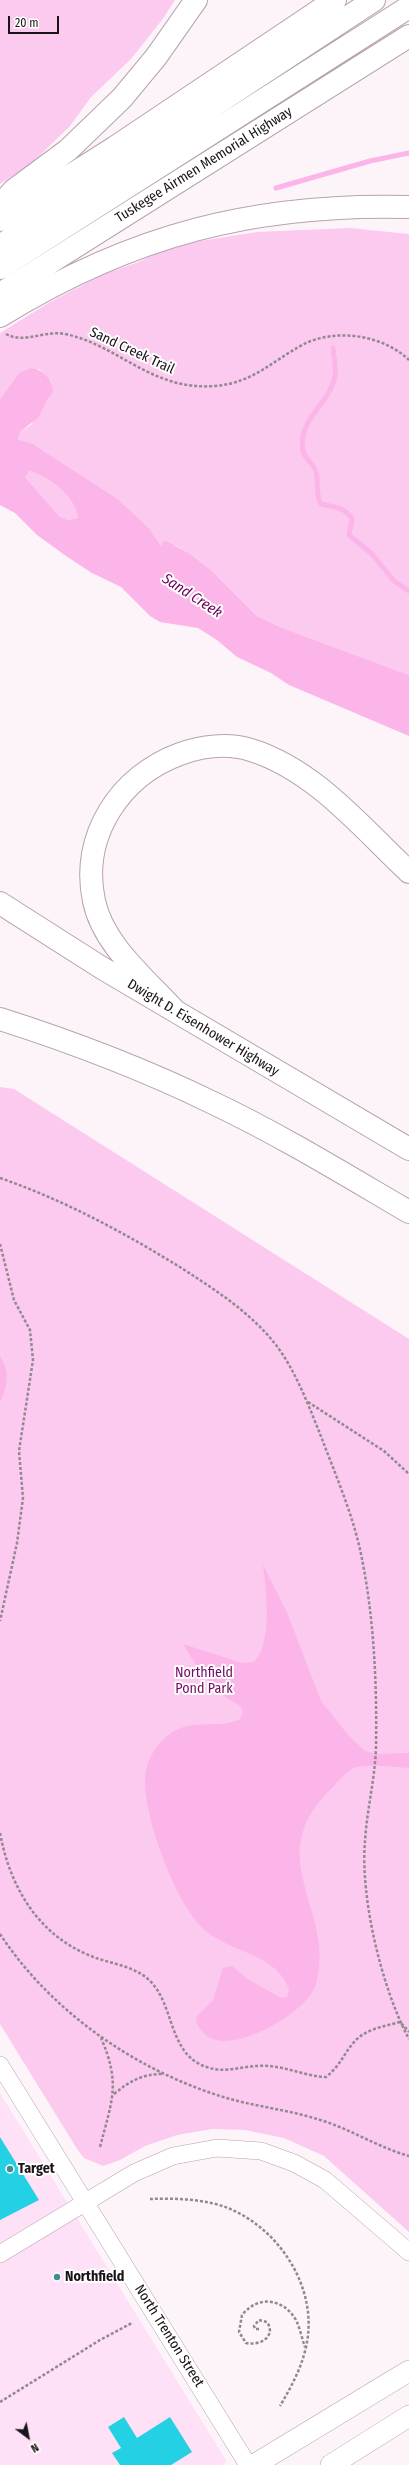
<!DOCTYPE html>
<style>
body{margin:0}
#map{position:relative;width:409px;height:2465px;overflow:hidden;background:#fdf4fa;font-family:"Fira Sans Condensed",sans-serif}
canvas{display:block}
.north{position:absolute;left:8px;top:2417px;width:40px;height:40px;-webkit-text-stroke:3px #fff;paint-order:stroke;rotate:148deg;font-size:11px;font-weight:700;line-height:16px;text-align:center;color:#1a1318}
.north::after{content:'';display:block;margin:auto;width:14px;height:18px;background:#1a1318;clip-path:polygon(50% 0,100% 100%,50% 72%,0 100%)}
.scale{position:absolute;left:8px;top:16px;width:51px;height:18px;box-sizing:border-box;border:2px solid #1a1318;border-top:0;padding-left:5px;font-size:12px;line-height:14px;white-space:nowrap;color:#1a1318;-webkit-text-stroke:3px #fff;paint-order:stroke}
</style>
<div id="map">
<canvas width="409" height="2465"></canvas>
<div class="north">N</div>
<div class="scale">20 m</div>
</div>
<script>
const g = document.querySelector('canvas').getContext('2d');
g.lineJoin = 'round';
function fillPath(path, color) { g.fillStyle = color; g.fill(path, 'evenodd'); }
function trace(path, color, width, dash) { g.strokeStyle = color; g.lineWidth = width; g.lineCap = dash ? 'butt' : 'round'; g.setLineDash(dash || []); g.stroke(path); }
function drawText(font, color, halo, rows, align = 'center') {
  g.font = font + ' "Fira Sans Condensed",sans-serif'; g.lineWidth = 4; g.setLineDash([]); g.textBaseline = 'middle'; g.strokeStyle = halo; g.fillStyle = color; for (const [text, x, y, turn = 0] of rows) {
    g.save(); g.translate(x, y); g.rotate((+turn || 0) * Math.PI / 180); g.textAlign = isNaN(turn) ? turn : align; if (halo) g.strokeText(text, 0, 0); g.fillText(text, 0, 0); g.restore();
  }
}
const built = new Path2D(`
 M0 2093 227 2462 222 2465H0Z`);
const green = new Path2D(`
 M0 0H175L162 20 131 59 91 97 70 126 32 163 0 184Z
 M350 228 409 234V675L280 627 257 616 211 570 189 553 175 545 161 546 149 528 118 499 33 444 18 439 20 432 31 425 47 400 54 392C52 381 48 375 39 369L19 373 0 399V333L50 302 104 274 139 262 156 253 200 241 257 232Z
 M30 471C49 477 76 497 78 518L68 520 59 516 25 477Z
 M0 1087 14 1089 409 1339V2232L324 2156 284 2138 245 2130 212 2129 177 2135 145 2146 120 2160 103 2166 84 2158 77 2149 0 2024Z`);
const water = new Path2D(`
 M31 368C45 370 51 378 54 392L47 400 39 417 20 432 18 439 33 444 118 499 149 528 161 546 164 541 168 542 189 553 211 570 257 616 280 627 409 675V736L289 685 271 673 237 657 217 640 198 628 160 622 150 616 121 587 92 573 66 556 37 535 15 513 0 505V399L19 373ZM30 471C49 477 76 497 78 518L68 520 59 516 25 477Z
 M0 1356C10 1371 8 1386 0 1402Z
 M263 1565 286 1610 321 1701 348 1735 365 1751 377 1754 409 1753V1768C398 1767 360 1763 352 1769 343 1775 336 1784 328 1792 261 1860 337 1912 316 1984 308 2012 240 2050 213 2039 205 2036 200 2029 196 2022L197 2016 213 2000 223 1968 232 1966 246 1978 281 1998 287 1997 289 1989C276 1954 233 1953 207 1932 176 1907 145 1820 145 1781 145 1764 153 1749 165 1738 189 1716 213 1730 239 1720L243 1713 241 1707C235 1702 227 1699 221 1693 205 1679 194 1662 183 1644L242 1663 254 1662C273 1643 266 1590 263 1565Z`);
const stream = new Path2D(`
 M276 188 370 161 409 153
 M333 348C334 357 336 368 335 376 330 404 297 419 303 451 305 459 314 464 316 472 319 483 315 494 321 504 334 507 345 507 352 519L349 535 372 554 394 581 409 591`);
const building = new Path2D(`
 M0 2137 39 2200 0 2220Z
 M124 2417 137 2438 170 2417 192 2452 171 2465H120L112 2453 121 2448 108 2427Z`);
const path = new Path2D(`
 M6 334C24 344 45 330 65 334 119 345 151 391 215 386 253 383 272 361 304 344 337 328 383 335 409 360
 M0 1178C64 1200 125 1233 183 1269 217 1291 251 1313 276 1345 296 1371 310 1409 322 1439 336 1476 353 1515 361 1554 374 1617 377 1682 376 1747 375 1779 367 1809 365 1841 360 1898 382 1989 409 2039
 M0 1244 14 1300 30 1330 33 1360 19 1451 23 1498 17 1543 0 1621
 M308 1402 384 1451 409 1474
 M0 1833C10 1887 38 1935 91 1956 110 1964 133 1965 149 1980 176 2005 167 2057 210 2068 226 2073 242 2066 258 2066 282 2064 302 2076 326 2077 342 2064 343 2054 355 2041 366 2029 385 2026 400 2022L409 2032
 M0 1934C50 2010 132 2068 220 2096 251 2106 285 2109 317 2119 349 2128 377 2147 409 2156
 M114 2094C130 2081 142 2074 163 2074
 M100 2147C112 2100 121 2084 101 2038
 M150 2199C175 2198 205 2199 228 2208 282 2230 321 2293 305 2351 300 2371 290 2389 280 2406
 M259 2329H255L254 2326 259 2320 267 2322C277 2337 259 2346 246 2343L239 2332 242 2315C258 2295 283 2298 296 2320 300 2328 302 2339 305 2347
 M0 2402 100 2340 132 2323`);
const minor = new Path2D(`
 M0 2065 248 2465
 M0 2254 134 2173 173 2156 217 2148 261 2151 294 2163 325 2180 409 2252`);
const major = new Path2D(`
 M254 2465 409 2371
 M331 2465 409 2416`);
const highway = new Path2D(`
 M0 205 14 190 68 150 122 98 156 57 196 0
 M0 220 114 148 335 0
 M0 246 374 0
 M0 268 409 7
 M0 294 409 36
 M0 316C131 235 255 203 409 207
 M0 903 102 968 409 1149
 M175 1011C146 979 103 945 94 901 80 836 120 776 180 754 202 746 228 743 251 750 315 770 361 827 409 872
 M0 1019C72 1042 143 1069 211 1102 279 1134 344 1174 409 1212`);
const markers = [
 [10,2169,4,"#458b95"],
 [57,2277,4,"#458b95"]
];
const streetNames = [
 ["Tuskegee Airmen Memorial Highway",204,165,-32],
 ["Sand Creek Trail",132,351,25],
 ["Dwight D. Eisenhower Highway",203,1028,31],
 ["North Trenton Street",169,2336,58]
];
const parkNames = [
 ["Northfield",204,1673],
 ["Pond Park",204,1689]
];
const poiNames = [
 ["Target",18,2169],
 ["Northfield",65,2277]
];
const waterNames = [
 ["Sand Creek",192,596,33]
];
fillPath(built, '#fee1f6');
fillPath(green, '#fbcaee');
fillPath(water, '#fbb5e9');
trace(stream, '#fbb5e9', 5);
fillPath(building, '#24d1e4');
trace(minor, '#b6a2b0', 18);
trace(major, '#b6a2b0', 22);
trace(highway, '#b6a2b0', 24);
trace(path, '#91898e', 2.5, [3, 2]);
trace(minor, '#fff', 17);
trace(major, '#fff', 21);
trace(highway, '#fff', 22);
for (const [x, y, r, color] of markers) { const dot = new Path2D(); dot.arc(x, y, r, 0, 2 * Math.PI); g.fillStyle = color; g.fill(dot); trace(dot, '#fff', 1.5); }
drawText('14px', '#1a1318', '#fff', streetNames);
drawText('14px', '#730c63', '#fff', parkNames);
drawText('bold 14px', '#1a1318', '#fff', poiNames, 'left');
drawText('italic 15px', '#6d025d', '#fff', waterNames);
</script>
